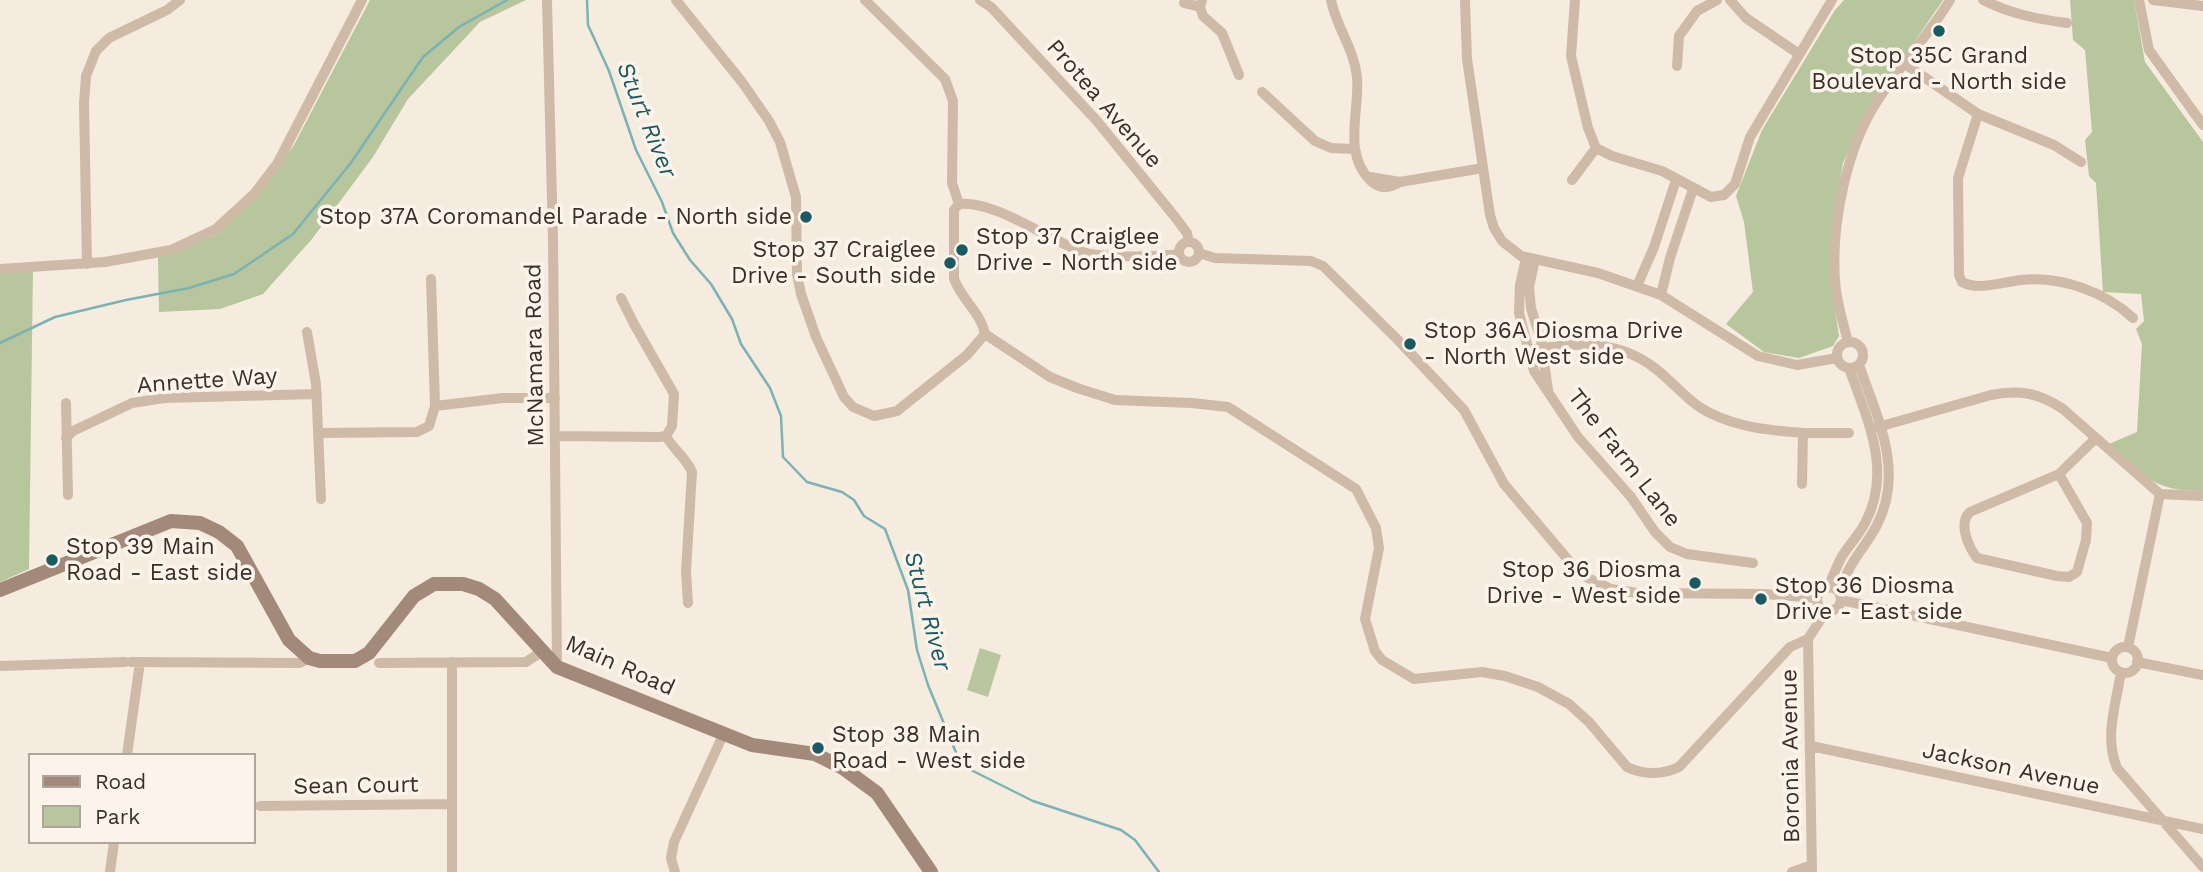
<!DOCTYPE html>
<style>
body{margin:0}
#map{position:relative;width:2203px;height:872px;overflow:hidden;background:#f5ebde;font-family:"Work Sans",sans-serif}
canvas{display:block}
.legend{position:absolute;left:28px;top:753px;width:228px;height:91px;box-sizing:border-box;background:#fcf4eb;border:2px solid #afa59d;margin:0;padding:9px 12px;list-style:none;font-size:21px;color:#3b2f29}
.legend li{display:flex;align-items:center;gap:14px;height:35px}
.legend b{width:35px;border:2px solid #afa59d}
</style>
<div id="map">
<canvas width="2203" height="872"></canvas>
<ul class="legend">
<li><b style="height:9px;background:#a38979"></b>Road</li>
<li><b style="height:19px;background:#b7c69c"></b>Park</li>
</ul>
</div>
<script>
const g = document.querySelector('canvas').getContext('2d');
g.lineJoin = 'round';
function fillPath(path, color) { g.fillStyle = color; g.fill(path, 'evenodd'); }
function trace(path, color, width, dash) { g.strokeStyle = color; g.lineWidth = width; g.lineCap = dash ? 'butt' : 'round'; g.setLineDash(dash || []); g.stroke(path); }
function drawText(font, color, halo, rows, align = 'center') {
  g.font = font + ' "Work Sans",sans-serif'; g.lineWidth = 7; g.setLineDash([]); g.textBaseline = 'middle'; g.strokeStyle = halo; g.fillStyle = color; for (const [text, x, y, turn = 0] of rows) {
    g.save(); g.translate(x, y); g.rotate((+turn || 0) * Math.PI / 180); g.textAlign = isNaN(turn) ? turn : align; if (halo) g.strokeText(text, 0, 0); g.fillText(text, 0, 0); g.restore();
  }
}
const green = new Path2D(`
 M370 0H526L480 22 408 99 373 157 312 239 263 294 220 309 159 312 158 257 173 254 219 233 258 195 294 145Z
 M1844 0H1943L1867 111 1843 163 1833 220 1830 278 1839 336 1833 346 1799 358 1764 352 1726 324 1753 292 1744 222 1736 196 1762 130 1835 10Z
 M2070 0H2134L2145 62 2203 142V491C2152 491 2145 476 2109 444L2137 432 2142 344 2136 329 2144 321 2141 294 2103 292 2096 183 2089 176 2085 140 2092 132 2085 50 2073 40Z
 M33 266 29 569 0 582V271Z
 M980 648 1001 655 988 697 967 690Z`);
const stream = new Path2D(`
 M587 0 588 25 609 71 636 150 662 202 673 233 690 260 711 284 732 319 741 344 770 388 781 416 783 457 807 482 842 492 854 500 864 516 885 529 908 590 917 650 928 685 957 755 969 769 1033 801 1121 830 1135 840 1159 872
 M0 343 55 317 126 300 189 288 234 274 293 234 350 164 423 57 459 27 507 0`);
const street = new Path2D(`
 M547 0 553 239 557 667
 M676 0 742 82 769 121 780 142 796 197 797 274 801 294 816 337 844 397 853 407 874 416 897 411 967 355 985 334
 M865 0 945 79 953 101 952 183 959 204 954 210V279C962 300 981 313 985 334
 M980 0 991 7 1097 121 1175 217 1187 233 1189 242
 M1202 0 1200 7 1203 16 1222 33 1239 75
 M1331 0C1336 27 1354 48 1357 77 1360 111 1342 154 1371 181 1381 190 1389 188 1400 182
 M1465 0 1467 59 1490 215 1494 228 1502 241 1521 256 1598 273 1661 295 1758 356 1797 365 1837 358
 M1575 0 1571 56 1588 128 1596 148 1612 156 1662 171 1711 197 1724 195 1735 184 1750 137 1832 0
 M1730 0 1746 18 1799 54
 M1983 0C2011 14 2037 19 2067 23
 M2139 0 2149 50 2203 125
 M2153 0 2203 6
 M1184 3 1200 7
 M1905 64 1978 114 2054 145 2081 162
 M1677 66 1679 36 1697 11 1717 0
 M1262 92 1315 141 1331 148 1354 149
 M1978 114 1958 178 1959 275 1962 282C1979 291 2002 282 2021 280 2060 276 2104 291 2133 318
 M1370 177 1400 182 1483 168
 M1572 180 1596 148
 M959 204C995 200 1048 240 1083 252 1101 258 1159 257 1179 254
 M1179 252a10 10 0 1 1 20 0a10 10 0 1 1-20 0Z
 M1199 253 1215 258 1311 261 1323 266 1398 340 1464 410 1504 484 1575 568 1588 578 1611 589 1637 593 1764 594 1817 598
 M1526 258 1520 285 1519 313 1534 371 1578 437 1631 497 1655 532 1670 547 1687 554 1753 563
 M1535 260 1529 287 1531 308 1541 341 1548 390
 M87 264 84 103 86 76 96 51 109 38 167 10 180 0
 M0 269 105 262 171 250 216 229 254 194 277 164 362 0
 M431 279 435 406 503 398H555
 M1637 286 1654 247 1676 180
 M1661 295 1670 258 1693 189
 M307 332 316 384 321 499
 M985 334 1050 377 1077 388 1115 400 1192 403 1228 407 1356 489 1376 528 1379 548 1365 619 1375 651 1382 660 1414 679 1482 672 1505 676 1538 687 1569 704 1589 722 1627 767C1643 775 1663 775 1679 767L1790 647 1808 639 1826 611
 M1837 355a13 13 0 1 1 26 0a13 13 0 1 1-26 0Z
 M1848 342C1843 322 1836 301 1835 280 1831 224 1847 146 1878 100 1900 65 1929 35 1950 0
 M1529 350C1574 343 1617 338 1656 369 1674 383 1689 403 1710 413 1740 428 1770 430 1803 433L1802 484
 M66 403 68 495
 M1871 429 1991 395C2019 389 2039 393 2063 409L2160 494 2203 496
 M319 433 417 432 429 426 435 406
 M1803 433H1849
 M555 436 659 437 666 436 672 426 674 394 634 324 621 298
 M666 436C673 449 687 459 692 472L686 571 688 603
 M66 438 73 431 132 403 164 398 317 394
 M2059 474 2087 523 2086 540 2077 572 2069 577 2057 576 1977 558C1968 546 1958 523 1970 512L2059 474 2096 438
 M1817 599a12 12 0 1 1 24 0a12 12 0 1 1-24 0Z
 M1828 588C1832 578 1836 568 1841 558 1848 546 1859 535 1865 523 1893 471 1867 419 1849 368
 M1840 595C1847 562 1863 552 1877 525 1905 471 1877 417 1859 365
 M1841 600 2112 658
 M1808 639 1812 872
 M2128 647 2160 494
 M2112 660a13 13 0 1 1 26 0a13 13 0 1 1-26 0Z
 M131 662 300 663 309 658
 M452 662V872
 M2137 662 2203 675
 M379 663 526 662 541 652
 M0 666 125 662
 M2121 672C2116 704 2104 737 2117 768L2203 867
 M1811 746 2203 829
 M127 755 140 662
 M260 806 452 804
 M110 872 114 842
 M675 872 671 858 674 842 723 735
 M1792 872 1812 865`);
const secondary = new Path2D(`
 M0 590 171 521 200 523 219 532 237 546 289 640 309 658 320 661H355L369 653 414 596 434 584H463L479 589 495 599 557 667 752 745 815 754 843 768 877 793 931 872`);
const markers = [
 [1939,31,7,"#1a5b61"],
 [806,217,7,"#1a5b61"],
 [962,250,7,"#1a5b61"],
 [950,263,7,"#1a5b61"],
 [1410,344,7,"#1a5b61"],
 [52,560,7,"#1a5b61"],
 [1695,583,7,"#1a5b61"],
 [1761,599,7,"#1a5b61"],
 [818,748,7,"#1a5b61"]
];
const poiNames = [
 ["Stop 35C Grand",1939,56,"center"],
 ["Boulevard - North side",1939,82,"center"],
 ["Stop 37A Coromandel Parade - North side",792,217,"right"],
 ["Stop 37 Craiglee",976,237],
 ["Drive - North side",976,263],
 ["Stop 37 Craiglee",936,250,"right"],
 ["Drive - South side",936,276,"right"],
 ["Stop 36A Diosma Drive",1424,331],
 ["- North West side",1424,357],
 ["Stop 39 Main",66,547],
 ["Road - East side",66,573],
 ["Stop 36 Diosma",1681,570,"right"],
 ["Drive - West side",1681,596,"right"],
 ["Stop 36 Diosma",1775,586],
 ["Drive - East side",1775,612],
 ["Stop 38 Main",832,735],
 ["Road - West side",832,761]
];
const streetNames = [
 ["Protea Avenue",1104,104,49],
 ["McNamara Road",535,355,-91],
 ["Annette Way",207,381,-4],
 ["The Farm Lane",1624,458,52],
 ["Main Road",620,666,24],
 ["Boronia Avenue",1791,756,-91],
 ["Jackson Avenue",2011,769,12],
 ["Sean Court",356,786,-1]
];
const waterNames = [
 ["Sturt River",646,120,68],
 ["Sturt River",927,611,75]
];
fillPath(green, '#b7c69c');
trace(stream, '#7ab2b5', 2.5);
trace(street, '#cfbaa8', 10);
trace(secondary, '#a38979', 14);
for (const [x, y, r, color] of markers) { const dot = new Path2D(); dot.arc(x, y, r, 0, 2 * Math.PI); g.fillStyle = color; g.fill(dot); trace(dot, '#fcf4eb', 2.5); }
drawText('23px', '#3b2f29', '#fcf4eb', poiNames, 'left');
drawText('23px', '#3b2f29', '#fcf4eb', streetNames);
drawText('italic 24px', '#1a5b61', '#fcf4eb', waterNames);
</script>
